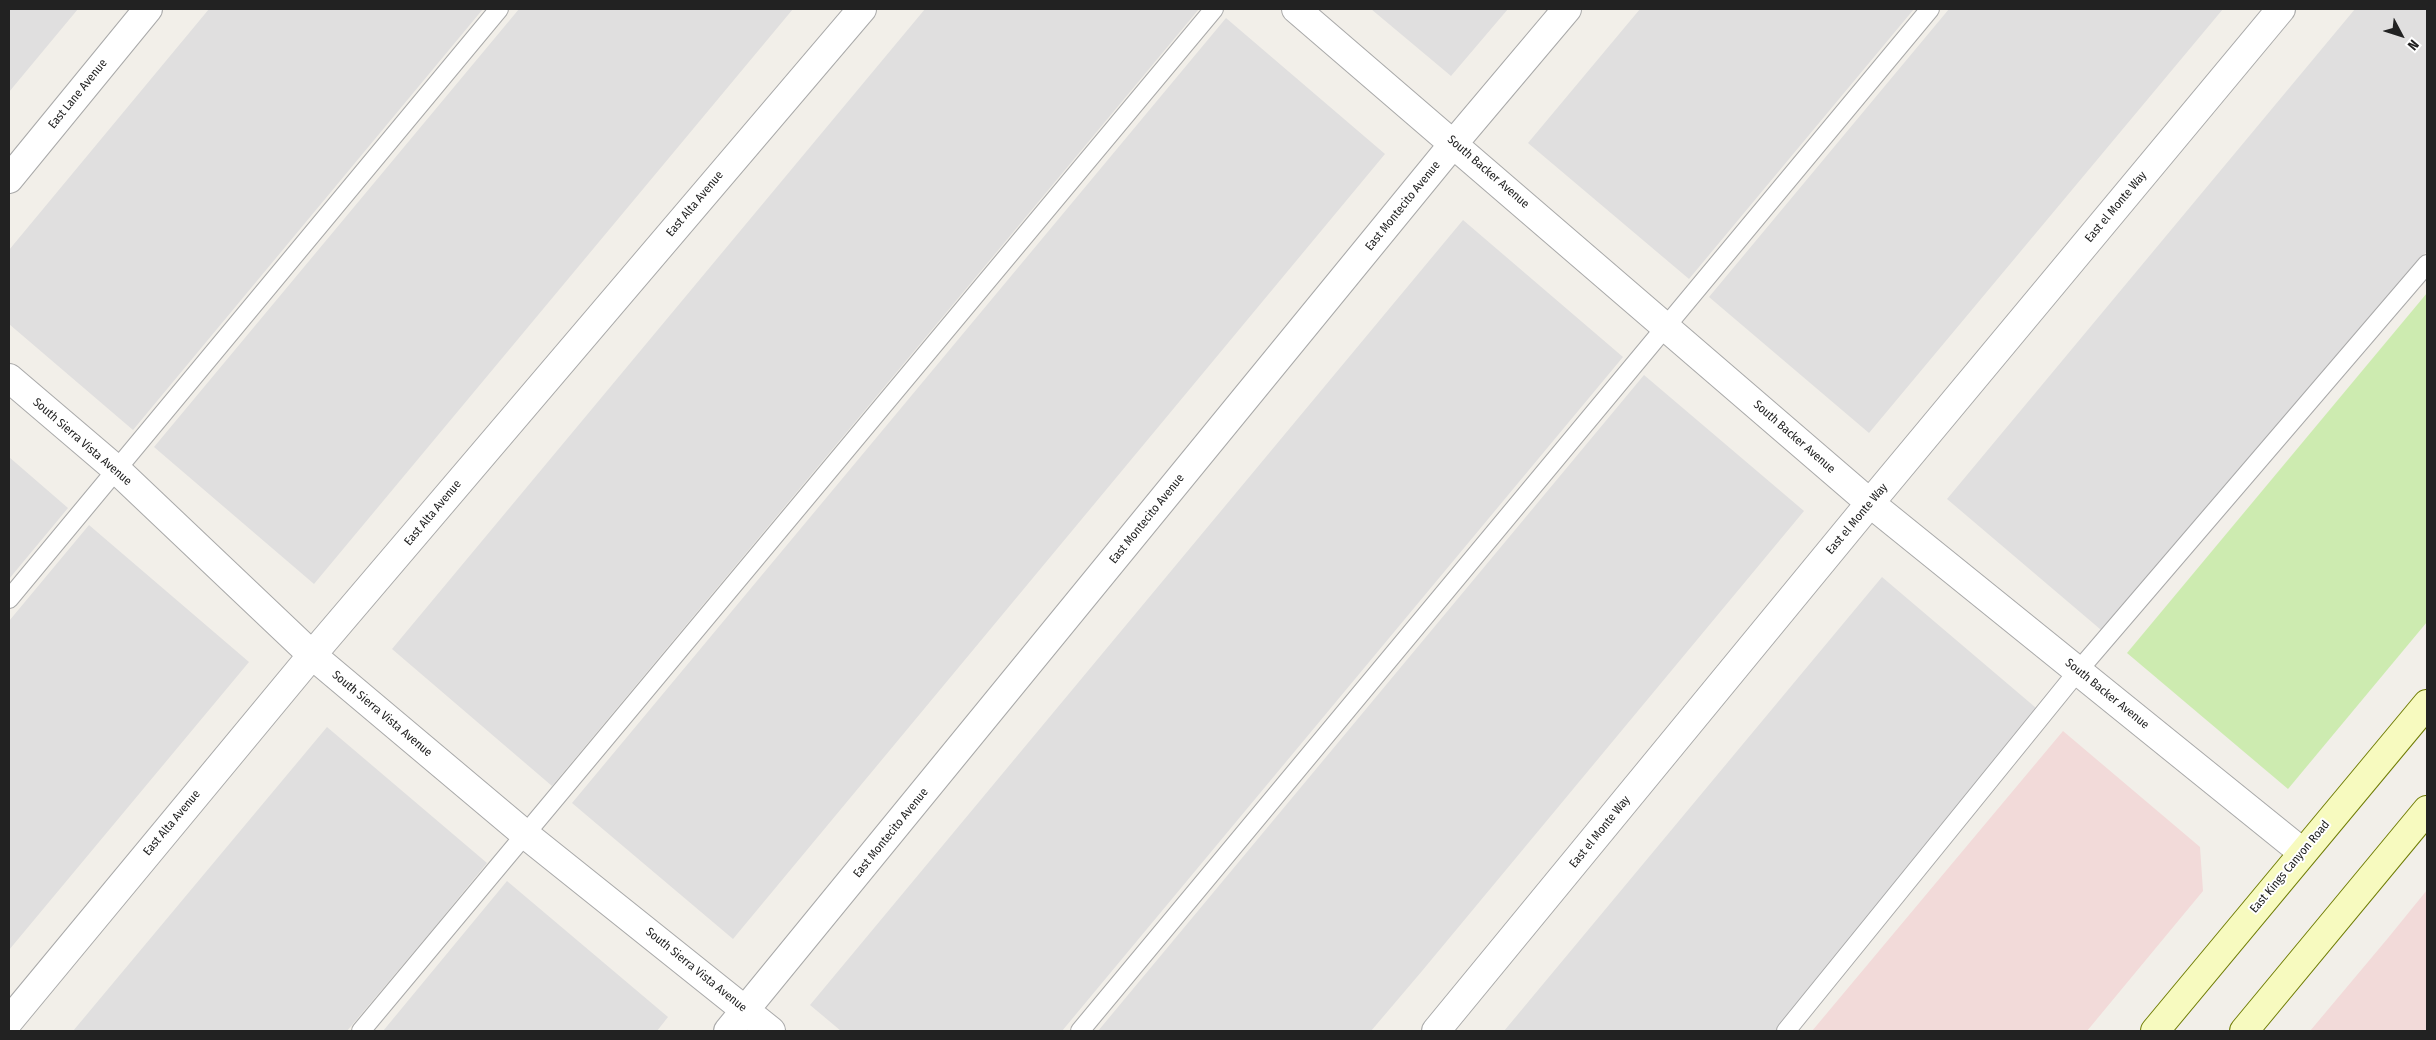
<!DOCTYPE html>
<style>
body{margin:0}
#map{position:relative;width:2436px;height:1040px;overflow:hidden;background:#f2efe9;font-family:"Fira Sans Condensed",sans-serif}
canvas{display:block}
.frame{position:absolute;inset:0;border:10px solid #222;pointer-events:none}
.north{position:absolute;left:2376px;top:10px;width:50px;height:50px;-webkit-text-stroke:4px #fff;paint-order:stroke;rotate:130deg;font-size:14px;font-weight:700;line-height:20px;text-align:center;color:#222}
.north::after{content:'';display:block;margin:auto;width:18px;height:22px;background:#222;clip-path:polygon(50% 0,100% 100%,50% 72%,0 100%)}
</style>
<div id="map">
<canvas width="2436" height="1040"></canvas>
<div class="frame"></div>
<div class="north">N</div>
</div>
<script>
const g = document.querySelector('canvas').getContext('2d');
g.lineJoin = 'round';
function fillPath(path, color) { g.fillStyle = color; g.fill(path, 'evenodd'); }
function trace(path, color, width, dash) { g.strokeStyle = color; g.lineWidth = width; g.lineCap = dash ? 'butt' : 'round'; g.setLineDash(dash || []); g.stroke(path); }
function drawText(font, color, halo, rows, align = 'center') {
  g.font = font + ' "Fira Sans Condensed",sans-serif'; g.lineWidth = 4; g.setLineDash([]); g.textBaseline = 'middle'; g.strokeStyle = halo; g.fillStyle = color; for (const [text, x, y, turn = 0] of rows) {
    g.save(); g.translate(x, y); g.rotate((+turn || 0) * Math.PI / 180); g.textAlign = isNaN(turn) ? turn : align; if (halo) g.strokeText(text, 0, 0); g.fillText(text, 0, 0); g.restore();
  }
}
const residential = new Path2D(`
 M9 9H78L9 92Z
 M209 9H483L133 430 9 324V250Z
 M519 9H793L314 584 154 447Z
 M925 9H1199L552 786 392 649Z
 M1371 9H1508L1451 76Z
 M1640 9H1914L1689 279 1528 143Z
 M1949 9H2223L1869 433 1709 297Z
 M2355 9H2427V251L2107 635 1947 499Z
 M1226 18 1385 154 733 939 572 803Z
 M1463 220 1623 357 1062 1031H841L810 1005Z
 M1644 375 1804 511 1422 971 1371 1031H1098Z
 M9 457 68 508 9 579Z
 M89 525 249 662 9 950V621Z
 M1882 577 2042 713 1778 1031H1504Z
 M327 727 487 863 433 929 347 1031H73Z
 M507 881 668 1017 657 1031H383Z`);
const commercial = new Path2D(`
 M2063 731 2200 847 2203 891 2087 1031H1812Z
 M2427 890V1031H2310L2388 938Z`);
const grass = new Path2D(`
 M2427 293V622L2288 789 2127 653Z`);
const service = new Path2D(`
 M9 599 499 9
 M361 1031 1214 9
 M1080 1031 1930 9
 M1786 1031 2078 671 2427 264`);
const minor = new Path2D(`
 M1296 9 1870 503 2302 852
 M9 179 148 9
 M9 378 117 470 312 655 526 835 771 1031
 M9 1021 312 655 862 9
 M728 1031 1454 143 1567 9
 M1436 1031 1870 503 2281 9`);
const secondary = new Path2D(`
 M2155 1031 2427 704
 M2244 1031 2427 810`);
const streetNames = [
 ["East Lane Avenue",78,94,-51],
 ["South Backer Avenue",1488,172,41],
 ["East Alta Avenue",695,204,-50],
 ["East Montecito Avenue",1403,206,-51],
 ["East el Monte Way",2116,207,-50],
 ["South Backer Avenue",1794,437,41],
 ["South Sierra Vista Avenue",82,442,41],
 ["East Alta Avenue",433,513,-50],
 ["East Montecito Avenue",1147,519,-51],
 ["East el Monte Way",1857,519,-50],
 ["South Backer Avenue",2107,694,39],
 ["South Sierra Vista Avenue",382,714,40],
 ["East Alta Avenue",172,823,-50],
 ["East el Monte Way",1600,832,-51],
 ["East Montecito Avenue",891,833,-51],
 ["East Kings Canyon Road",2290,867,-50],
 ["South Sierra Vista Avenue",696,970,39]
];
fillPath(residential, '#e0dfdf');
fillPath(commercial, '#f2dad9');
fillPath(grass, '#cdebb0');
trace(service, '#a9a9a9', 20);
trace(minor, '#a9a9a9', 30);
trace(secondary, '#707d05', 30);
trace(service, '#fff', 18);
trace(minor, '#fff', 28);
trace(secondary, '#f7fabf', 28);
drawText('12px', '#222', '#fff', streetNames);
</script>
